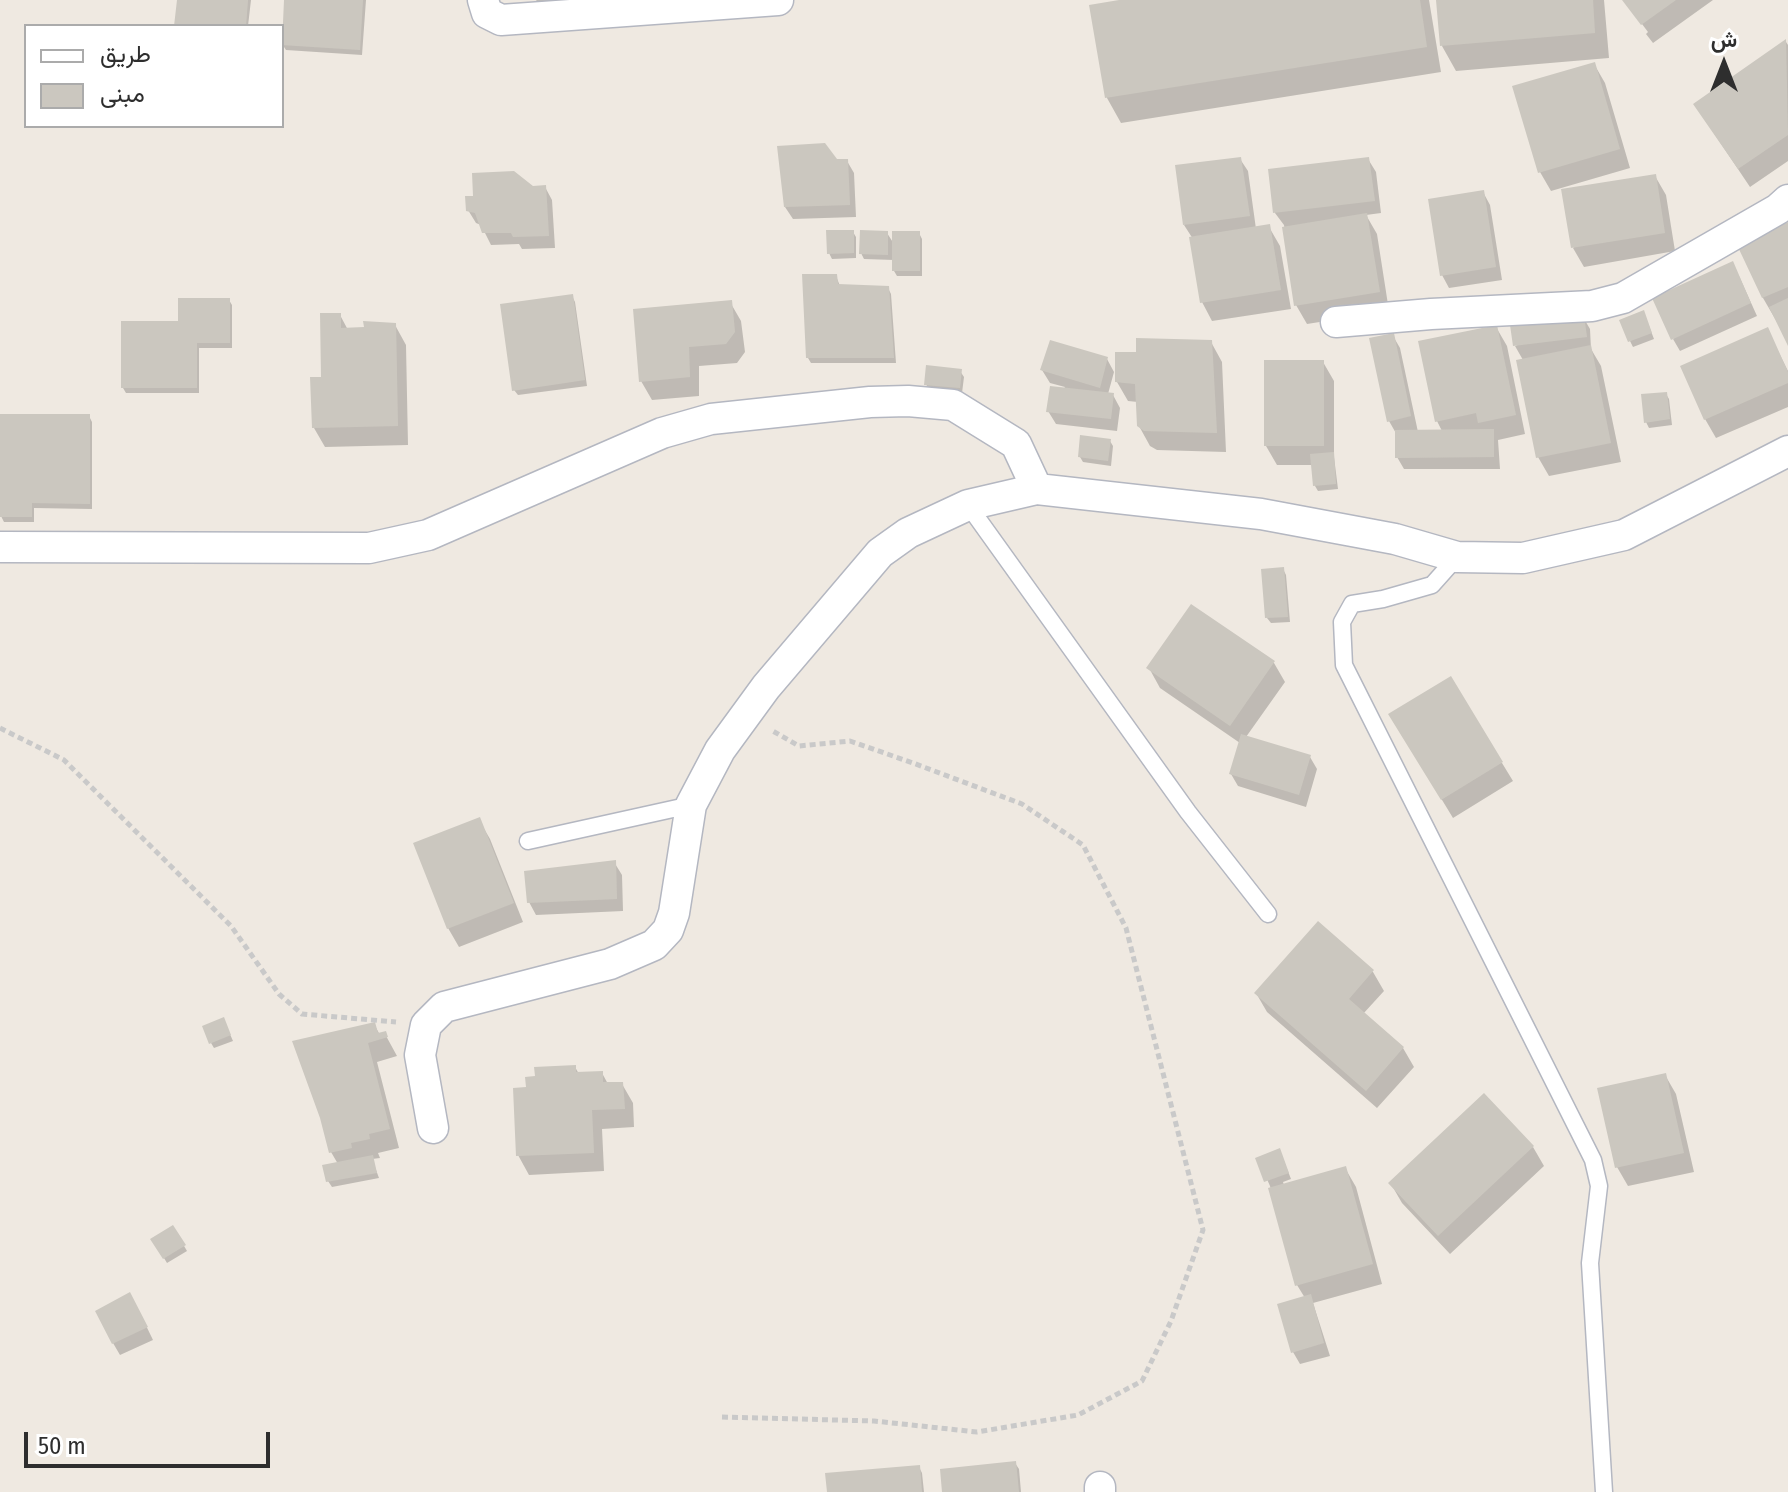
<!DOCTYPE html>
<meta charset="utf-8">
<style>
body{margin:0}
#map{position:relative;width:1788px;height:1492px;overflow:hidden;background:#efe9e1;font-family:"Fira Sans Condensed",Vazirmatn,sans-serif}
canvas{display:block}
.legend{position:absolute;left:24px;top:24px;width:260px;height:104px;box-sizing:border-box;background:#fff;border:2px solid #ababab;margin:0;padding:10px 14px;list-style:none;font-size:24px;color:#2e2e2e}
.legend li{display:flex;align-items:center;gap:16px;height:40px}
.legend b{width:40px;border:2px solid #ababab}
.north{position:absolute;left:1684px;top:24px;width:80px;height:80px;-webkit-text-stroke:6px #fff;paint-order:stroke;rotate:0deg;font-size:22px;font-weight:700;line-height:32px;text-align:center;color:#2e2e2e}
.north::after{content:'';display:block;margin:auto;width:28px;height:36px;background:#2e2e2e;clip-path:polygon(50% 0,100% 100%,50% 72%,0 100%)}
.scale{position:absolute;left:24px;top:1432px;width:246px;height:36px;box-sizing:border-box;border:4px solid #2e2e2e;border-top:0;padding-left:10px;font-size:24px;line-height:28px;white-space:nowrap;color:#2e2e2e;-webkit-text-stroke:6px #fff;paint-order:stroke}
</style>
<div id="map">
<canvas width="1788" height="1492"></canvas>
<ul class="legend">
<li><b style="height:10px;background:#fff"></b>طريق</li>
<li><b style="height:22px;background:#cbc7bf"></b>مبنى</li>
</ul>
<div class="north">ش</div>
<div class="scale">50 m</div>
</div>
<script>
const g = document.querySelector('canvas').getContext('2d');
g.lineJoin = 'round';
function fillPath(path, color) { g.fillStyle = color; g.fill(path, 'evenodd'); }
function trace(path, color, width, dash) { g.strokeStyle = color; g.lineWidth = width; g.lineCap = dash ? 'butt' : 'round'; g.setLineDash(dash || []); g.stroke(path); }
const shadow = new Path2D(`
 M179 0H251L248 26H176Z
 M286 0H366L362 55 286 50 282 44Z
 M536 0H577L539 4Z
 M1131 0H1429L1441 72 1121 123 1107 98 1091 6Z
 M1438 0H1604L1609 58 1456 71 1442 46Z
 M1624 0H1713L1653 43 1646 34 1648 32Z
 M1786 42 1788 45V161L1750 187 1695 105Z
 M1594 64 1605 83 1630 168 1551 191 1540 172Z
 M1240 159 1248 171 1256 229 1269 227 1280 246 1291 309 1212 321 1202 302 1193 239 1184 225Z
 M1368 159 1376 172 1381 213 1366 215 1377 234 1389 311 1307 324 1296 305 1284 225 1275 213 1270 171Z
 M847 161 854 173 856 217 793 219 785 207Z
 M1655 176 1666 195 1675 251 1584 267 1573 248Z
 M545 187 552 200 555 248 522 249 519 244 491 245 481 225 476 223 468 210Z
 M1483 192 1490 205 1502 280 1449 288 1442 275Z
 M1788 225V341L1763 298 1740 246Z
 M853 232 856 237V258L832 259 829 253Z
 M887 233 894 244 919 233 922 239V276H897L894 271V260L864 259 861 253Z
 M836 276 840 286 888 288 891 294 896 363H811L808 358Z
 M1739 276 1757 316 1680 351 1673 339Z
 M572 296 575 302 587 386 518 395 514 390Z
 M229 300 232 305V348H199V393H126L123 388 180 323Z
 M730 302 741 321 745 352 737 363 699 366V396L652 400 641 381Z
 M340 315 348 330 395 325 406 345 408 445 325 447 314 428Z
 M1583 317 1590 329 1591 349 1601 366 1621 462 1549 476 1538 457 1523 360 1515 346Z
 M1646 318 1654 339 1633 347 1630 341Z
 M1496 327 1507 346 1525 434 1498 440 1500 469H1404L1397 457V435L1389 421 1393 336 1400 348 1418 432 1442 431 1437 421Z
 M1767 329 1788 371V407L1716 438 1705 419Z
 M1211 342 1222 362 1226 452 1157 450 1150 446 1139 426 1138 402 1128 401 1117 382Z
 M1107 359 1114 372 1108 394 1113 395 1120 408 1117 431 1056 424 1048 411 1065 387 1050 383 1042 370Z
 M1323 362 1334 381V457L1338 489 1318 491 1315 486 1313 465H1277L1266 446Z
 M960 371 964 377 962 393 929 390 926 384Z
 M1666 394 1669 399 1672 425 1649 428 1646 422Z
 M0 416H89L92 422V509L34 508V522H4L1 516 0 497Z
 M1110 441 1113 446 1111 466 1083 462 1080 457Z
 M1283 569 1286 575 1290 622 1271 623 1267 618Z
 M1274 663 1285 682 1246 737 1310 757 1317 769 1306 807 1238 786 1231 774 1240 743 1160 688 1149 668Z
 M1402 734 1502 763 1513 781 1453 818Z
 M479 820 490 839 523 922 459 947 448 928Z
 M614 862 622 875 623 911 536 915 529 902Z
 M1318 923 1373 972 1384 991 1363 1014 1403 1048 1414 1067 1377 1108 1267 1012 1256 993Z
 M374 1024 380 1035 385 1034 397 1056 377 1062 399 1148 378 1153 380 1158 372 1159 379 1178 332 1187 328 1181 338 1164 331 1152Z
 M226 1025 233 1041 214 1048 211 1043Z
 M575 1067 579 1074 602 1073 608 1084H622L633 1103 634 1127 602 1129 604 1171 529 1175 518 1155 528 1089Z
 M1665 1075 1676 1094 1694 1172 1628 1186 1617 1167Z
 M1533 1147 1544 1166 1450 1254 1402 1203 1391 1184Z
 M1282 1156 1291 1179 1283 1182 1284 1185 1345 1168 1356 1187 1382 1284 1313 1303 1330 1356 1300 1364 1293 1352 1305 1298 1297 1285 1270 1186 1258 1159Z
 M173 1227 187 1251 167 1263 153 1240Z
 M137 1307 153 1340 120 1355 113 1343Z
 M1015 1463 1019 1469 1021 1492H944Z
 M919 1467 922 1473 924 1492H829Z`);
const building = new Path2D(`
 M177 0H248L246 26H174Z
 M284 0H363L360 50 282 45Z
 M1119 0H1420L1427 47 1105 98 1089 5Z
 M1436 0H1593L1595 33 1440 46Z
 M1622 0H1676L1641 25Z
 M1786 39 1788 135 1738 169 1693 104Z
 M1595 62 1620 149 1538 173 1512 86Z
 M825 143 837 159H848L850 205 784 207 777 146Z
 M1241 157 1250 216 1183 225 1175 165Z
 M1369 157 1375 201 1273 213 1268 169Z
 M514 171 533 186 546 185 549 236 513 237 511 233H482L475 213 466 211 465 196H473L472 173Z
 M1656 174 1665 233 1571 248 1561 189Z
 M1484 190 1496 267 1440 276 1428 199Z
 M1367 213 1380 292 1294 306 1282 227Z
 M1788 222V287L1762 298 1737 245Z
 M1270 224 1281 290 1200 303 1189 237Z
 M826 230H854V253L827 254Z
 M860 230 888 231V255L859 254Z
 M892 231H920V271H892Z
 M1733 261 1751 303 1671 340 1652 298Z
 M802 274H837L838 284 889 286 894 358H806Z
 M573 294 585 380 512 391 500 304Z
 M178 298H230V343H197V388H121V321H178Z
 M1788 298V346L1769 307Z
 M732 300 735 332 726 344 689 347 690 377 639 382 633 309Z
 M1644 310 1652 333 1628 342 1619 320Z
 M320 313H341V328L364 327 363 321 396 323 398 426 312 428 310 377H321Z
 M1584 315 1587 337 1513 346 1510 325Z
 M1497 325 1516 415 1478 423 1476 413 1435 422 1418 341Z
 M1768 327 1788 372V383L1704 420 1680 366Z
 M1394 333 1411 416 1387 422 1369 338Z
 M1136 338 1212 340 1217 433 1144 431 1137 426 1135 384 1115 382V352H1136Z
 M1050 340 1108 357 1100 388 1040 370Z
 M1591 345 1611 443 1536 458 1516 360Z
 M1264 360H1324V446H1264Z
 M926 365 962 369 960 388 924 385Z
 M1050 386 1114 393 1111 419 1046 412Z
 M1667 392 1670 419 1644 423 1641 394Z
 M0 414H90V504L32 503V517H0Z
 M1494 429V457L1395 458V430Z
 M1080 435 1111 439 1108 461 1078 457Z
 M1334 452 1336 484 1313 486 1310 454Z
 M1284 567 1288 617 1265 618 1261 569Z
 M1191 604 1275 661 1230 726 1146 668Z
 M1451 676 1503 762 1441 800 1388 714Z
 M1241 734 1311 755 1299 795 1229 774Z
 M480 817 514 903 447 929 413 843Z
 M616 860 617 899 527 903 524 871Z
 M1318 921 1374 970 1349 999 1404 1047 1366 1091 1254 993Z
 M224 1017 231 1035 209 1044 202 1026Z
 M375 1022 378 1033 386 1031 388 1037 368 1043 390 1129 369 1134 370 1139 351 1143 352 1148 329 1153 320 1118 292 1041Z
 M576 1065V1072L603 1071V1082H623L625 1109 592 1110 594 1153 516 1156 513 1088 526 1087 525 1077 535 1076 534 1067Z
 M1666 1073 1684 1153 1615 1168 1597 1088Z
 M1484 1093 1534 1146 1438 1236 1388 1183Z
 M1280 1148 1289 1173 1264 1182 1255 1158Z
 M373 1155 377 1173 326 1182 322 1165Z
 M1346 1166 1373 1264 1295 1286 1268 1188Z
 M173 1225 186 1245 163 1259 150 1239Z
 M130 1292 148 1327 112 1344 95 1311Z
 M1311 1294 1324 1343 1291 1353 1277 1304Z
 M1016 1461 1019 1492H942L940 1469Z
 M920 1465 922 1492H827L825 1473Z`);
const path = new Path2D(`
 M0 728 64 760 231 926 279 994 302 1014 396 1022
 M722 1417 874 1421 977 1432 1078 1415 1142 1381 1171 1321 1203 1230 1126 928 1083 845 1022 804 913 763 850 741 799 746 771 730`);
const lane = new Path2D(`
 M968 505 1188 812 1268 914
 M1457 557 1432 585 1383 599 1352 604 1342 622 1344 665 1593 1160 1599 1186 1590 1263 1604 1492
 M528 841 691 805`);
const street = new Path2D(`
 M483 0 487 13 501 20 778 0
 M1336 322 1431 314 1592 306 1623 298 1778 209 1788 200
 M0 547 369 548 428 535 662 433 711 419 870 402 908 401 953 405 1016 444 1037 489
 M433 1128 420 1055 426 1025 444 1007 610 964 654 945 668 930 674 913 691 805 720 750 766 687 880 553 908 533 968 505 1037 489 1261 514 1395 539 1457 557 1523 558 1624 535 1788 451
 M1100 1487V1492`);
fillPath(shadow, '#0003');
fillPath(building, '#cbc7bf');
trace(lane, '#b4b7c1', 19);
trace(street, '#b4b7c1', 33);
trace(path, '#c9c9c9', 5, [6, 4]);
trace(lane, '#fff', 16);
trace(street, '#fff', 30);
</script>
